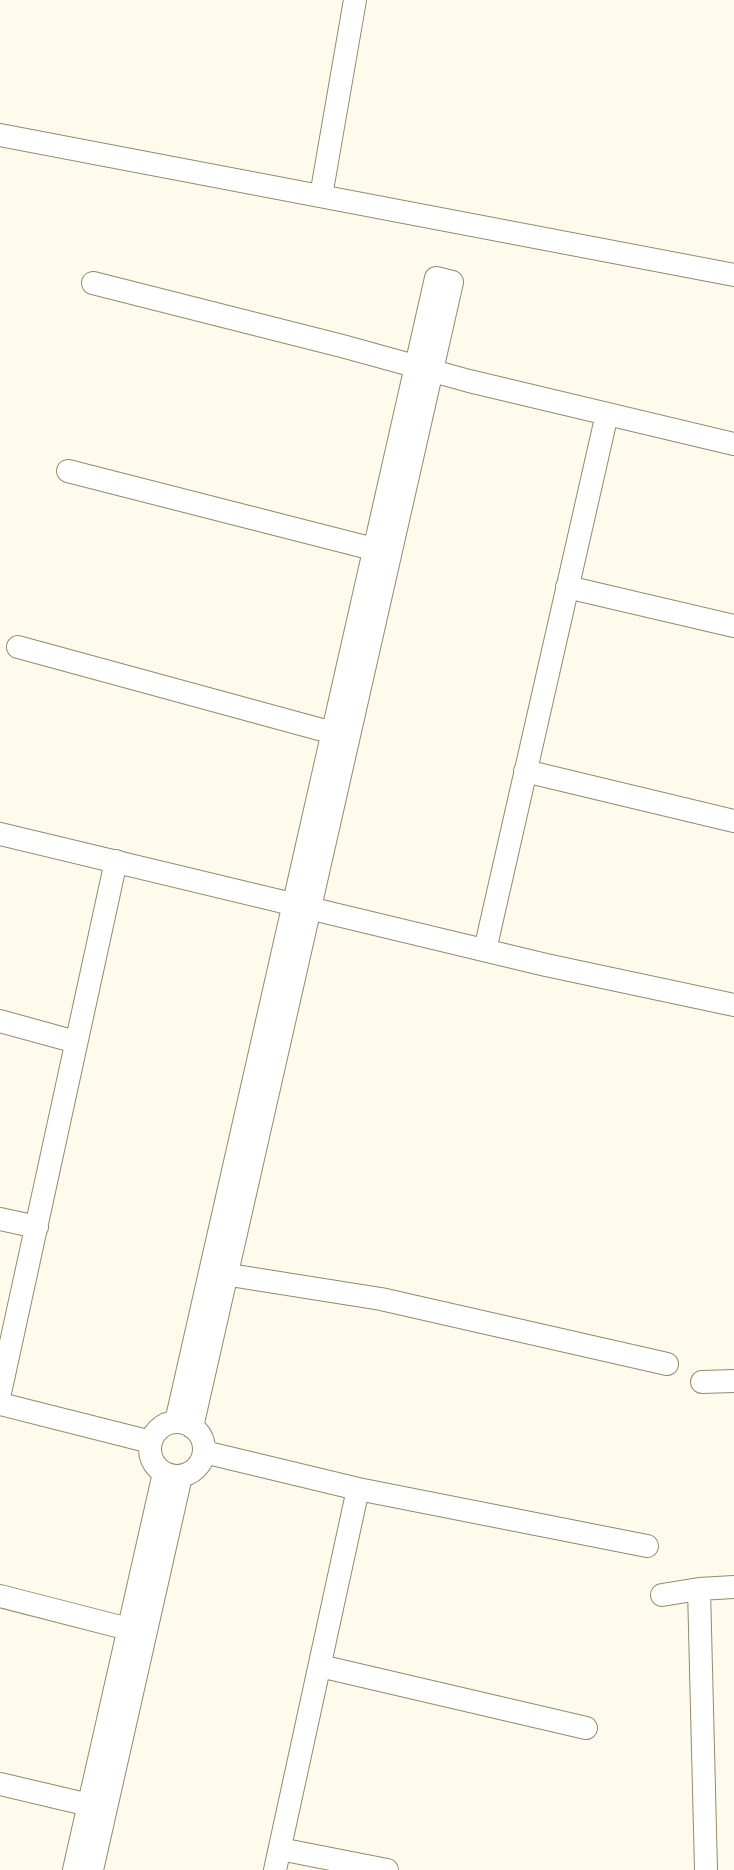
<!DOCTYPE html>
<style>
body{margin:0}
canvas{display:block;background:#fefbed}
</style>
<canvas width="734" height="1870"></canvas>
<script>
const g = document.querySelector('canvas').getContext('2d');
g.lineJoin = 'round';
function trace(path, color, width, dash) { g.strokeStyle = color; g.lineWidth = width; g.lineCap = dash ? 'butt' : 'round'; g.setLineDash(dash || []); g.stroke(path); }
const street = new Path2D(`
 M0 135 734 275
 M321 196 355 0
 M93 283 342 346 469 381 734 444
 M68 471 389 553
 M567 587 734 626
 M18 647 348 737
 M525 771 734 821
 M0 834 546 965 734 1005
 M485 950 607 414
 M0 1021 76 1042
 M0 1219 37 1227
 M211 1272 381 1299 667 1364
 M702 1382 734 1381
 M0 1393 116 861
 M0 1404 151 1442
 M176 1422 436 278 452 282 192 1427
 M150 1449a27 27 0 1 1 54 0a27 27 0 1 1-54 0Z
 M204 1452 358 1489 647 1546
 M699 1589 706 1870
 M662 1595 699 1589 734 1587
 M0 1596 144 1633
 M320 1666 586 1728
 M0 1784 102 1808
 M280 1849 387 1870
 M74 1870 164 1473
 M92 1870 181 1476
 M275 1870 358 1489`);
trace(street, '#938b6a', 24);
trace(street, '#fff', 22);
</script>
